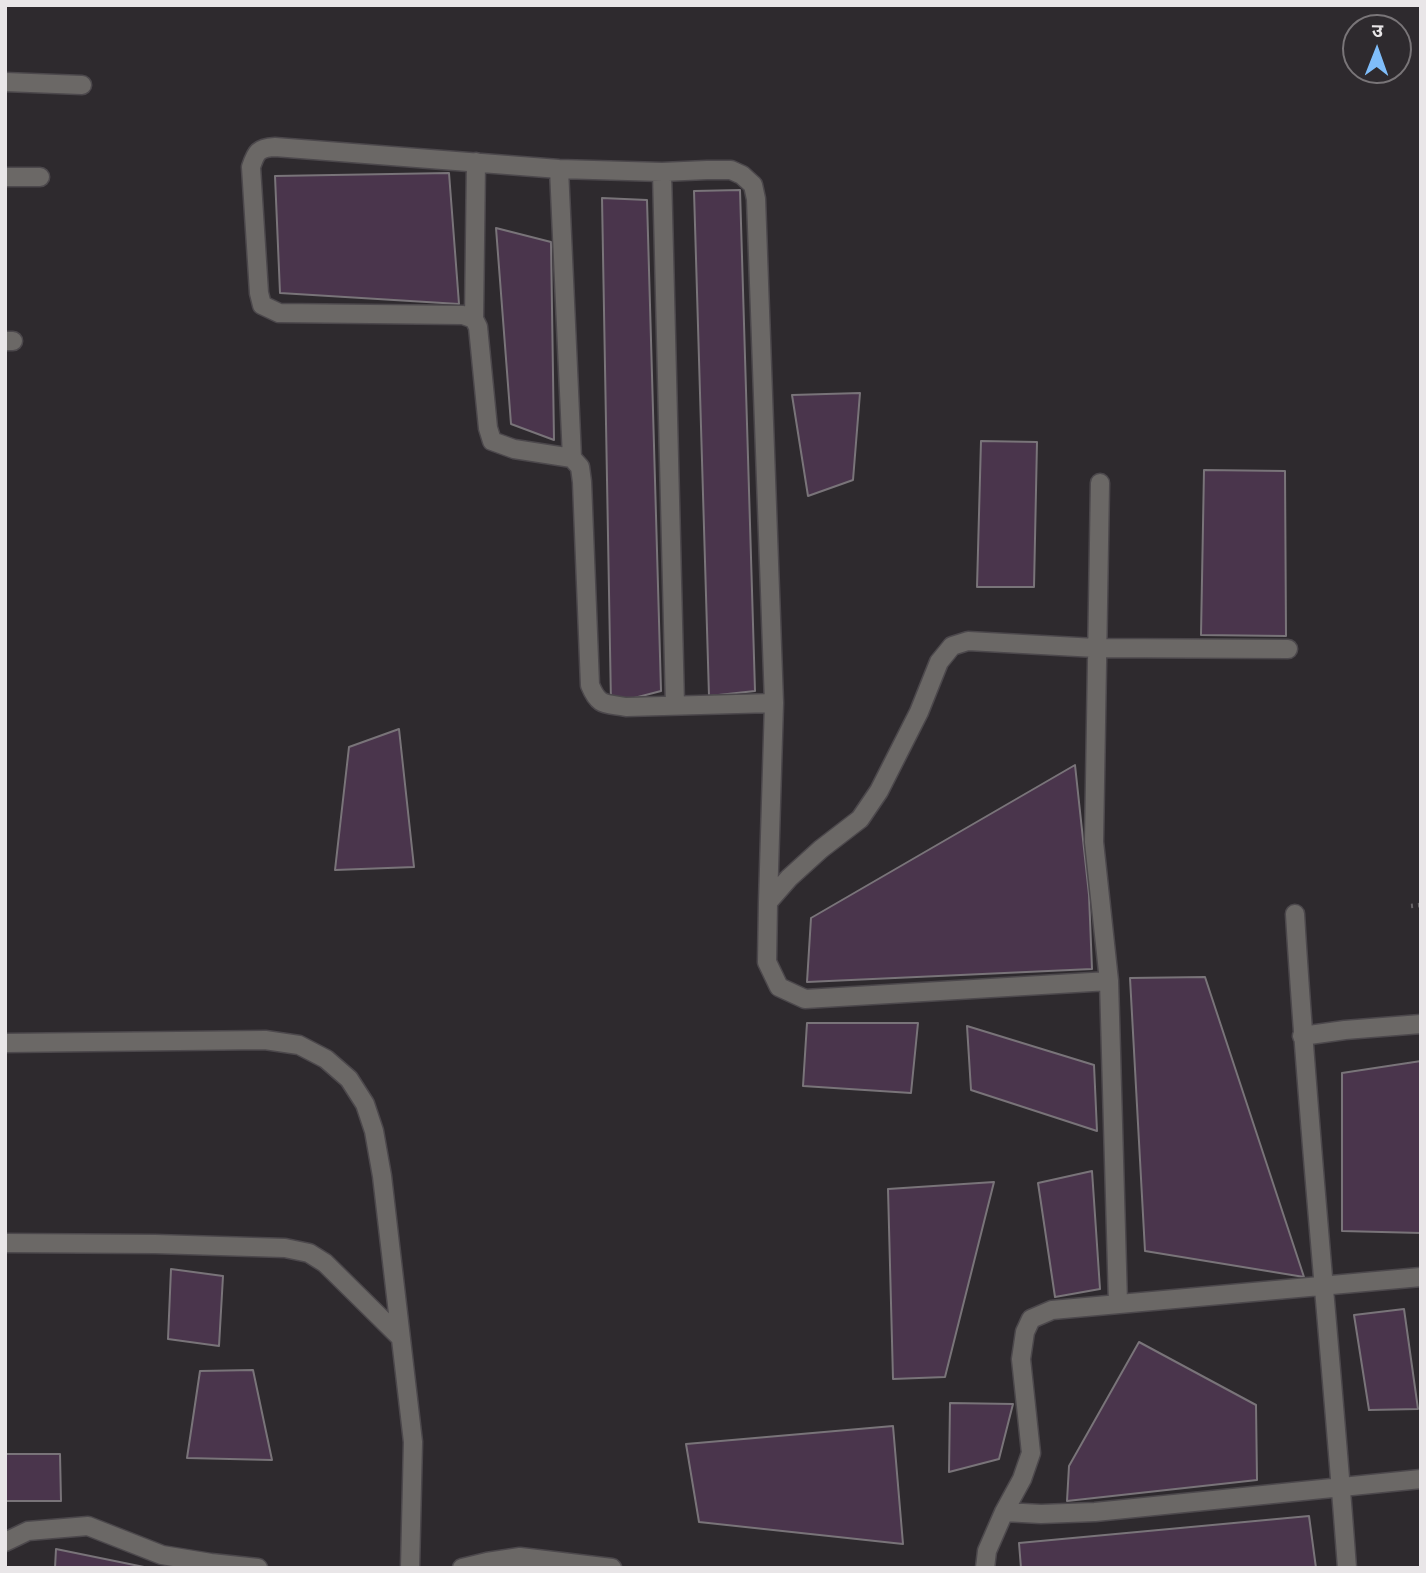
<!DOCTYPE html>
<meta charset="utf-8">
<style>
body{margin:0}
#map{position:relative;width:1426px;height:1573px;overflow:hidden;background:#2e2a2e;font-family:"PT Sans Narrow","Noto Sans Devanagari",sans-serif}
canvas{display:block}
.frame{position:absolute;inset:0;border:7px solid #e9e6e8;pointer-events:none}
.north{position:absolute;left:1342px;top:14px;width:70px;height:70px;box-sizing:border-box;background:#2e2a2e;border:2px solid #797578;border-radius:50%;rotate:1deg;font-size:19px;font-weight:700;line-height:28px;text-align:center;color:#e9e6e8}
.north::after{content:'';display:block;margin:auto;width:24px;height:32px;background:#7fbdfa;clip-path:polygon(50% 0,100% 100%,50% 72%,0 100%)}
</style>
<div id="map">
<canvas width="1426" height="1573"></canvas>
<div class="frame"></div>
<div class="north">उ</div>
</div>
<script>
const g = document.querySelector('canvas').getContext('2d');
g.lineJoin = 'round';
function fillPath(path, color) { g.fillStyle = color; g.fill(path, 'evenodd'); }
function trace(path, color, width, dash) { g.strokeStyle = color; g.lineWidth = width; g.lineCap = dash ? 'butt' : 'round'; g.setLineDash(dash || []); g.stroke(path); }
const building = new Path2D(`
 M449 173 459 304 280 293 275 176Z
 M740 190 755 691 709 696 694 191Z
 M602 198 647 200 661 691 611 704Z
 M496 228 551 242 554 440 511 424Z
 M860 393 853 480 808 496 792 395Z
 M981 441 1037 442 1034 587H977Z
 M1204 470 1285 471 1286 636 1201 635Z
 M399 729 414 867 335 870 349 747Z
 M1075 765 1089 895 1092 969 807 982 811 918Z
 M1205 977 1304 1277 1145 1251 1130 978Z
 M807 1023H918L911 1093 803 1086Z
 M967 1026 1094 1065 1097 1131 971 1090Z
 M1421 1061V1233L1342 1231V1073Z
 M1092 1171 1100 1289 1055 1297 1038 1183Z
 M994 1182 945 1377 893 1379 888 1189Z
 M171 1269 223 1276 219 1346 168 1339Z
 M1404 1309 1418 1409 1369 1410 1354 1315Z
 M1139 1342 1256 1405 1257 1480 1067 1501 1069 1466Z
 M253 1370 272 1460 187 1458 200 1371Z
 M950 1403 1013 1404 999 1459 949 1472Z
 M893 1426 903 1544 699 1522 686 1444Z
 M5 1454H60L61 1501H5Z
 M1309 1516 1316 1568H1021L1019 1543Z
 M56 1549 149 1568H55Z`);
const path = new Path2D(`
 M1411 906 1421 905`);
const street = new Path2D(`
 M5 82 82 85
 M559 169 572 458
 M662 172 675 705
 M5 177H40
 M474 319 476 162
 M5 341H13
 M1100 483 1094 842 1109 981 1118 1304
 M768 902 774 703 756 199 753 185 742 175 731 170H707L662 172 559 169 275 147C258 148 256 152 251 167L259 293 262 305 279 313 463 315 474 319 478 327 488 428 492 441 514 449 572 458 580 467 582 482 590 685C599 707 605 703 626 707L774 703
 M1295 914C1308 1132 1331 1350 1347 1568
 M1109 981 805 999 779 987 767 962 768 902 789 878 821 849 860 819 879 791 919 712 939 662 952 646 968 641 1096 648 1288 649
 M1302 1036 1345 1030 1421 1024
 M5 1043 265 1040 299 1045 326 1059 349 1079 365 1104 374 1131 382 1176 413 1442 410 1568
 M5 1243 155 1244 285 1248 309 1253 325 1263 401 1338
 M1004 1512 1041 1514 1095 1512 1421 1479
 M5 1542 28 1531 88 1526 162 1555 211 1563 258 1568
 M462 1568 487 1562 520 1557 612 1568
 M985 1568 987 1551 1004 1512 1022 1479 1031 1453 1021 1359 1025 1332 1031 1319 1052 1310 1421 1277`);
fillPath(building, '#4a354c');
trace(building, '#797479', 2);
trace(street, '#4c484c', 21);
trace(path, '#686467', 4.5, [2, 5]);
trace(street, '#6b6866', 18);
</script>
